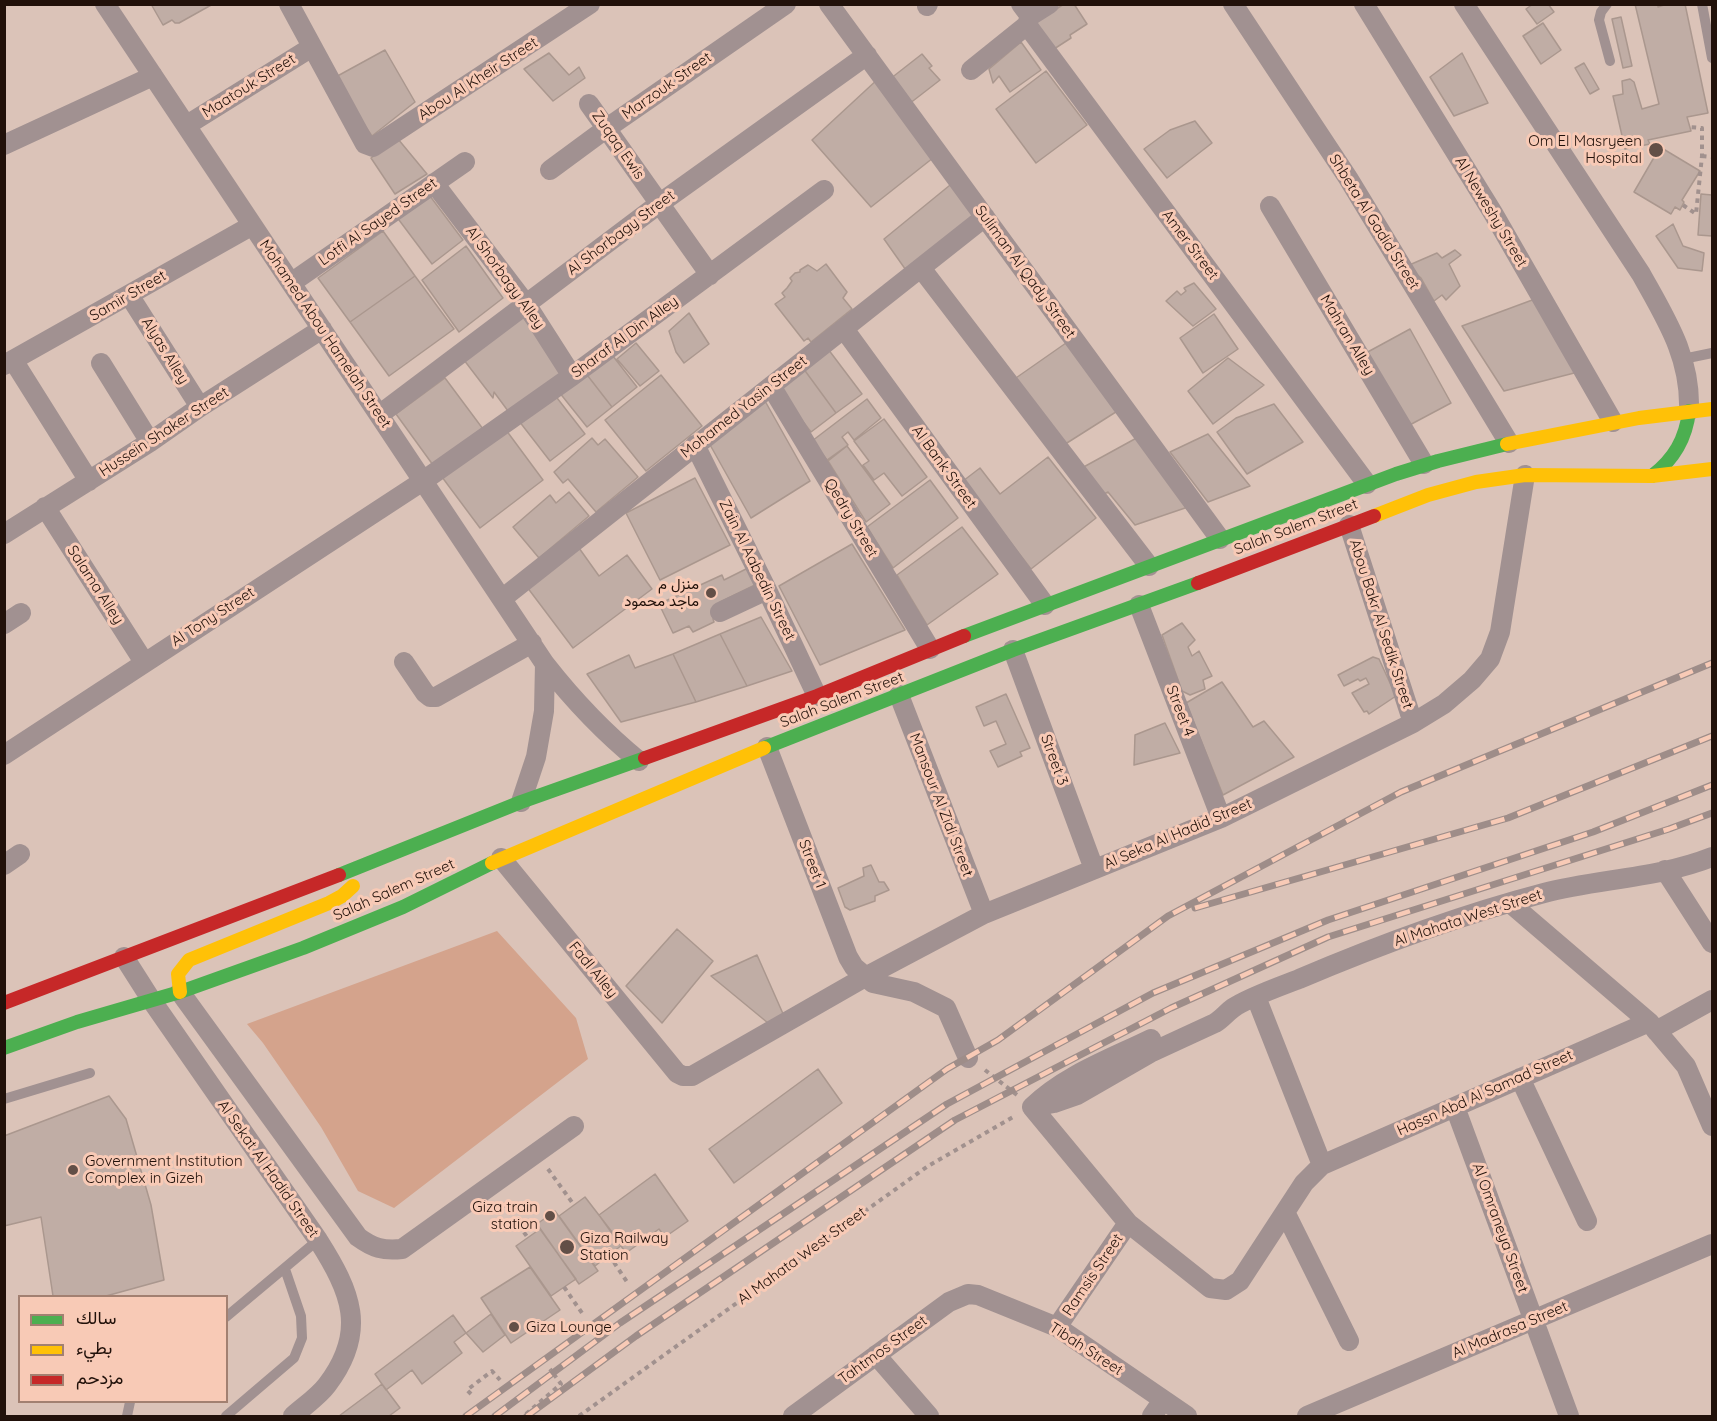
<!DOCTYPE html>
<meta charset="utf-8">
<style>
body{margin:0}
#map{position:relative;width:1717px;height:1421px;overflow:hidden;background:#dbc3b8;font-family:Quicksand,Vazirmatn,sans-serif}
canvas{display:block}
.frame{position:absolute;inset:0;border:6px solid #21110a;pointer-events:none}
.legend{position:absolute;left:18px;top:1295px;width:210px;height:108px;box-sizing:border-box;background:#f8cab6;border:2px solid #a28071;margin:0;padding:8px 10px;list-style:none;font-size:18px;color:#21110a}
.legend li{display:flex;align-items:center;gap:12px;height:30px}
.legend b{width:30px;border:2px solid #a28071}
</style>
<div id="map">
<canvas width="1717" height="1421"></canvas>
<div class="frame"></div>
<ul class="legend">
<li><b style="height:8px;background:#4caf50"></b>سالك</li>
<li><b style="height:8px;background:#ffc107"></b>بطيء</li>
<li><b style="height:8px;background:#c62828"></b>مزدحم</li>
</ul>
</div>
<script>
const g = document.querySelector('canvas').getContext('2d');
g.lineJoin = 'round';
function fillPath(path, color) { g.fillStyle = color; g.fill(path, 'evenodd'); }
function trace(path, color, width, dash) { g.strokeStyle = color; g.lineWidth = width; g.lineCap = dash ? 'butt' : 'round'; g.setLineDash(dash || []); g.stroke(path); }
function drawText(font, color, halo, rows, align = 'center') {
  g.font = font + ' Quicksand,Vazirmatn,sans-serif'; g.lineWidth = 6; g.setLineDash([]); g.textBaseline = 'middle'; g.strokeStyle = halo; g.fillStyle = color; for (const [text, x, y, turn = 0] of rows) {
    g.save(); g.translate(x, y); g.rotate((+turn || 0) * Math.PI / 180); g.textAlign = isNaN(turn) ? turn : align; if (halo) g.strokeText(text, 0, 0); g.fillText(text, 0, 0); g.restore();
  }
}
const green = new Path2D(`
 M497 931 576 1018 588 1059 394 1208 358 1191 321 1127 263 1043 247 1024Z`);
const building = new Path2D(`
 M151 4H213L179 23H175L172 20 163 25Z
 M1064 4H1074L1087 24 1070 35 1071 38 1054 49 1035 23Z
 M1533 4H1548L1554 12 1537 24 1526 9Z
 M1635 4H1658V7L1667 4H1685L1708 113 1687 117 1691 131 1648 140 1650 144 1625 149 1613 96 1623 94 1622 81 1630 79 1634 82 1642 109 1659 104Z
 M1621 17 1632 66 1623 68 1612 19Z
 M1543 23 1561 50 1541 64 1523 36Z
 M1021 42 1041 70 1010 92 999 76 993 83 989 69Z
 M385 50 415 102 372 136 332 79Z
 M549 53 569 75 579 67 585 78 553 101 524 69Z
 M1462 53 1488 103 1454 116 1430 77Z
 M922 54 932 66 929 68 940 80 909 104 890 79Z
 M1584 63 1599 89 1590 94 1575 68Z
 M1046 71 1087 125 1036 163 996 109Z
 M879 78 938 154 871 207 812 140Z
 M1195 121 1212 143 1167 178 1144 149 1170 130Z
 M398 139 427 174 395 194 371 158Z
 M1660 147 1700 171 1682 200 1684 202 1680 210 1675 207 1671 214 1634 192Z
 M955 181 981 215 908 273 884 239Z
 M427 192 463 240 432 264 396 216Z
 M1701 194 1712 195V236L1698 235Z
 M1673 224 1683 246 1704 253 1702 271 1678 268 1656 236Z
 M383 231 415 276 350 322 318 278Z
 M466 246 503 298 459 332 422 280Z
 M1455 250 1461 255 1449 264 1460 286 1446 300 1442 295 1434 301 1421 278 1407 266 1437 253 1442 258Z
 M826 264 847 292 843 298 852 309 811 342 808 338 804 341 775 304 785 297 782 293 787 288 792 281 790 278 795 273 800 272V270L808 265 817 271Z
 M415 276 454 329 389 376 350 322Z
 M1194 283 1216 309 1193 326 1166 301 1177 291 1181 295 1186 291 1184 288Z
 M1535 299 1582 371 1504 391 1462 326Z
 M689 313 709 344 684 363 676 352 669 331Z
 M1214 314 1238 349 1203 373 1180 338Z
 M522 316 565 373 511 415 494 392 493 398 464 360Z
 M1410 329 1451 403 1404 428 1364 354Z
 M636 343 659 371 640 386 617 359Z
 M1066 343 1119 410 1059 448 1013 380Z
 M828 349 862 394 836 413 803 368Z
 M609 351 637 387 612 407 584 371Z
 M1228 358 1264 385 1213 424 1188 391Z
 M803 368 836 413 811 432 777 388Z
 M584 371 612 407 587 427 559 392Z
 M661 375 702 426 646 471 605 420Z
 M445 378 483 429 433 465 396 414Z
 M554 394 585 434 550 461 519 421Z
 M867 399 881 418 854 440 848 432 842 437 848 445 827 460 812 441Z
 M765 401 810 481 751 518 709 443Z
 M1274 404 1303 442 1247 474 1217 432 1236 418Z
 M884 419 927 477 902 496 884 473 874 480 863 465 869 461 854 441Z
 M506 430 543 480 480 528 442 477Z
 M1208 434 1250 486 1208 502 1170 452Z
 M1142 435 1191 506 1135 525 1108 492 1100 496 1080 469Z
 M592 438 598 445 605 439 638 477 596 512 568 479 563 483 554 472Z
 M847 446 890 504 866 522 828 461Z
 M1048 457 1096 518 1031 569 963 481 980 468 1000 494Z
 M695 478 730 545 660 580 626 513Z
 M930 480 958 518 893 568 867 527Z
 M569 492 589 516 539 558 513 527 550 495 556 503Z
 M962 527 998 574 927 625 897 575Z
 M852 544 905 630 820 665 779 586Z
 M579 548 599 576 627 555 652 589 573 648 527 587Z
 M750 567 757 584 720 602 716 618 713 619 714 622 693 632 689 626 673 633 659 604 722 575 724 580Z
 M761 617 792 671 747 686 720 634Z
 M1182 623 1195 640 1188 647 1192 656 1199 651 1212 676 1203 680 1205 689 1190 695 1182 691 1162 635Z
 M720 634 747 686 696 702 673 654Z
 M673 654 696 702 621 722 587 674 629 655 635 668Z
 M1373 657 1379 659 1396 696 1369 714 1367 711 1364 712 1352 693 1369 684 1366 678 1360 681 1358 679 1344 686 1338 675Z
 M1222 682 1253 727 1264 721 1294 757 1223 795 1186 703Z
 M1006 694 1030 748 1020 752 1022 756 998 767 990 751 1006 744 996 721 984 726 976 707Z
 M1165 723 1180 753 1134 765 1135 735Z
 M871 865 879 882H884L889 890 875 896V901L850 910 845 907 838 888 864 876 863 868Z
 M677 929 713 961 662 1023 626 986Z
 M757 955 784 1016 768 1023 711 976Z
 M818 1069 842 1103 734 1183 709 1149Z
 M109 1096 126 1119 151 1205 164 1280 106 1296H53L41 1217 4 1226V1136Z
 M655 1174 688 1221 665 1237 659 1229 626 1253 599 1215Z
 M585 1197 622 1245 595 1266 559 1216Z
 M555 1211 598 1271 579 1284 537 1224Z
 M540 1229 576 1279 551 1296 516 1246Z
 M530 1267 560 1310 511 1343 481 1298Z
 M491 1314 505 1335 483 1352 466 1333Z
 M453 1315 466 1333 454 1342 462 1353 422 1384 412 1370 386 1390 375 1374Z
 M382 1384 400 1408 389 1416H339Z`);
const path = new Path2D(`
 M1702 156 1712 157
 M1683 205 1696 214 1702 156V128L1690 127
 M985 1070 1017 1095
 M548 1169 574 1205
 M503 1203 528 1238
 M609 1255 627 1282
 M564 1287 582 1313
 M471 1394 467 1390 492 1371 500 1380
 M526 1414 561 1384 550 1369
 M579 1416 928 1166 1013 1117`);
const lane = new Path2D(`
 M1607 4 1601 12 1599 20 1610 61
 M1702 4 1712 58
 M1683 359 1712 353
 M4 1099 90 1073
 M226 1317 318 1240
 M127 1416 130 1402
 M226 1416 294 1358 302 1338 301 1316 285 1269`);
const street = new Path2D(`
 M105 4 545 664C574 701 602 731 639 761
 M289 4 365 144 373 147 590 4
 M829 4 1220 539
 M1021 4 1030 16 1027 25 1367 484
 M1233 4 1348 178 1509 443
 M1364 4 1493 213 1613 422
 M1464 4 1641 274C1666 319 1691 357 1689 411
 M927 6 928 4
 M1030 16 1049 4
 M971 70 1027 25
 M589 104 710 275
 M187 125 312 47
 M4 145 153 76
 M550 170 607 128 786 4
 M434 183 526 304 572 376
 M1270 206 1424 464
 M921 268 1149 566
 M291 283 465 162
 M129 295 200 407
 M844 329 1045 605
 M13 360 89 481
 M101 363 150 442
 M4 365 251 226
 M771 386 930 649
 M379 415 659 204 867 55
 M695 445 767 590 817 696
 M45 507 144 662
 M1349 525 1413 723
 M4 534 150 442 200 407 322 329
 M503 598 985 217
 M1139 605 1221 818
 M720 612 767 590
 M4 624 21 613
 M1013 650 1094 869
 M404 662 425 693 430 697H436L532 643
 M899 695 984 914
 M767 747 848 957 854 967 873 983 914 992 946 1008 968 1058
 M4 755 423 481 572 376 824 190
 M521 802 536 757 544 711 545 664
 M501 858 677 1073 683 1076H692L865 977 984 914 1221 818 1413 723 1444 704 1472 680 1490 659 1500 632 1525 475
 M4 865 20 854
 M1665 870 1712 943
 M1510 903 1649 1022 1686 1066 1712 1126
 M124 957 152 1001 318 1240C351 1292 368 1331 327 1385 318 1397 304 1406 293 1416
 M180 992 358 1237C373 1248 383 1251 402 1249L574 1126
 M1256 997 1322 1165
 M1656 1031 1712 1000
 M1520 1078 1587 1221
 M1032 1107 1128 1223 1210 1288 1226 1290 1240 1281 1304 1183 1322 1165 1649 1022
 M1032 1107 1054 1103 1077 1095 1150 1053 1215 1023C1222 1019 1226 1013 1233 1008 1247 998 1281 986 1299 979 1379 945 1460 915 1544 893 1599 879 1659 878 1712 857
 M1032 1107C1065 1075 1110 1059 1151 1039
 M1455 1107 1569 1416
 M1285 1212 1349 1341
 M1057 1327 1128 1223
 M876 1355 929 1416
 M793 1416 949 1302 968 1294 978 1295 1057 1327 1187 1416
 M1152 1416 1163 1400
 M1307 1416 1712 1244`);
const fast = new Path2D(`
 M1652 476C1674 459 1686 439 1689 411
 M964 636 1396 474 1438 461 1507 444
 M764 748 1013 650 1198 583
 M339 875 521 802 645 758
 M4 1048 77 1022 180 992 303 948 403 907 492 863`);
const slow = new Path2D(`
 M1507 444 1639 418 1712 409
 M1374 516 1428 495 1476 482 1525 475 1652 476 1712 469
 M492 863 764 748
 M180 992 178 974 189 960 329 903 342 896 353 886`);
const jam = new Path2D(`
 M1198 583 1374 516
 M645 758 817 696 964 636
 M4 1003 339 875`);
const rail = new Path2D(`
 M1195 908 1508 818 1712 736
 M466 1416 947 1069 998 1040 1168 916 1401 792 1712 663
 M495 1416 620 1323 947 1104 1153 993 1328 920 1593 832 1712 785
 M527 1416 636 1336 955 1120 1171 1008 1328 937 1669 829 1712 813`);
const markers = [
 [1656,150,8,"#624f47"],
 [711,593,6,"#624f47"],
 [73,1170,6,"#624f47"],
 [550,1216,6,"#624f47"],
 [567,1247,8,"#624f47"],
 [514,1327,6,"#624f47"]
];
const streetNames = [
 ["Abou Al Kheir Street",478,79,-33],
 ["Maatouk Street",249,86,-32],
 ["Marzouk Street",667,86,-35],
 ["Zuqaq Ewis",618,145,55],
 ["Al Neweshy Street",1491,212,59],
 ["Lotfi Al Sayed Street",378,222,-35],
 ["Shbeta Al Gadid Street",1374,222,58],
 ["Al Shorbagy Street",621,233,-37],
 ["Amer Street",1190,245,53],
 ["Suliman Al Qady Street",1025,272,54],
 ["Al Shorbagy Alley",505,278,54],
 ["Samir Street",128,296,-30],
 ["Mohamed Abou Hamelah Street",325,334,56],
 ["Mahran Alley",1347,335,59],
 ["Sharaf Al Din Alley",625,337,-36],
 ["Alyas Alley",165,351,58],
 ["Mohamed Yasin Street",744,407,-38],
 ["Hussein Shaker Street",164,432,-33],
 ["Al Bank Street",944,467,54],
 ["Qedry Street",851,518,59],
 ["Salah Salem Street",1296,527,-21],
 ["Zain Al Aabedin Street",757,570,64],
 ["Salama Alley",95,585,57],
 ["Al Tony Street",213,617,-33],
 ["Abou Bakr Al Sedik Street",1381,624,72],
 ["Salah Salem Street",842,700,-21],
 ["Street 4",1180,711,69],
 ["Street 3",1054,760,70],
 ["Mansour Al Zidi Street",941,805,69],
 ["Al Seka Al Hadid Street",1178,834,-23],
 ["Street 1",812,864,69],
 ["Salah Salem Street",394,890,-24],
 ["Al Mahata West Street",1468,918,-18],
 ["Fadl Alley",593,970,51],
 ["Hassn Abd Al Samad Street",1485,1093,-24],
 ["Al Sekat Al Hadid Street",268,1169,55],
 ["Al Omraneya Street",1500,1228,70],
 ["Al Mahata West Street",802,1256,-36],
 ["Ramsis Street",1093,1275,-56],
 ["Al Madrasa Street",1510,1330,-23],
 ["Tibah Street",1086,1349,33],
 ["Tahtmos Street",883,1350,-36]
];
const poiNames = [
 ["Om El Masryeen",1642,141],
 ["Hospital",1642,158],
 ["منزل م",699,584],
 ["ماجد محمود",699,601],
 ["Government Institution",85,1161,"left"],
 ["Complex in Gizeh",85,1178,"left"],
 ["Giza train",538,1207],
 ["station",538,1224],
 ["Giza Railway",580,1238,"left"],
 ["Station",580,1255,"left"],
 ["Giza Lounge",526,1327,"left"]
];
fillPath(green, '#d4a38c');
fillPath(building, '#c0ada5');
trace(building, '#aa978e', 1.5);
trace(path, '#a1918e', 4, [4.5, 4.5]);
trace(lane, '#a19191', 10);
trace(street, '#a19191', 20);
trace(fast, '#4caf50', 14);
trace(slow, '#ffc107', 14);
trace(jam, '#c62828', 14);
trace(rail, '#9e8d89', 7);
trace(rail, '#f8cab6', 4.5, [14]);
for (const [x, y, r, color] of markers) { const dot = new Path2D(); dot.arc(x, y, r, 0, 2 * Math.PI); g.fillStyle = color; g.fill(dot); trace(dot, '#f8cab6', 2); }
drawText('15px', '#21110a', '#f8cab6', streetNames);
drawText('15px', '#21110a', '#f8cab6', poiNames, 'right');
</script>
